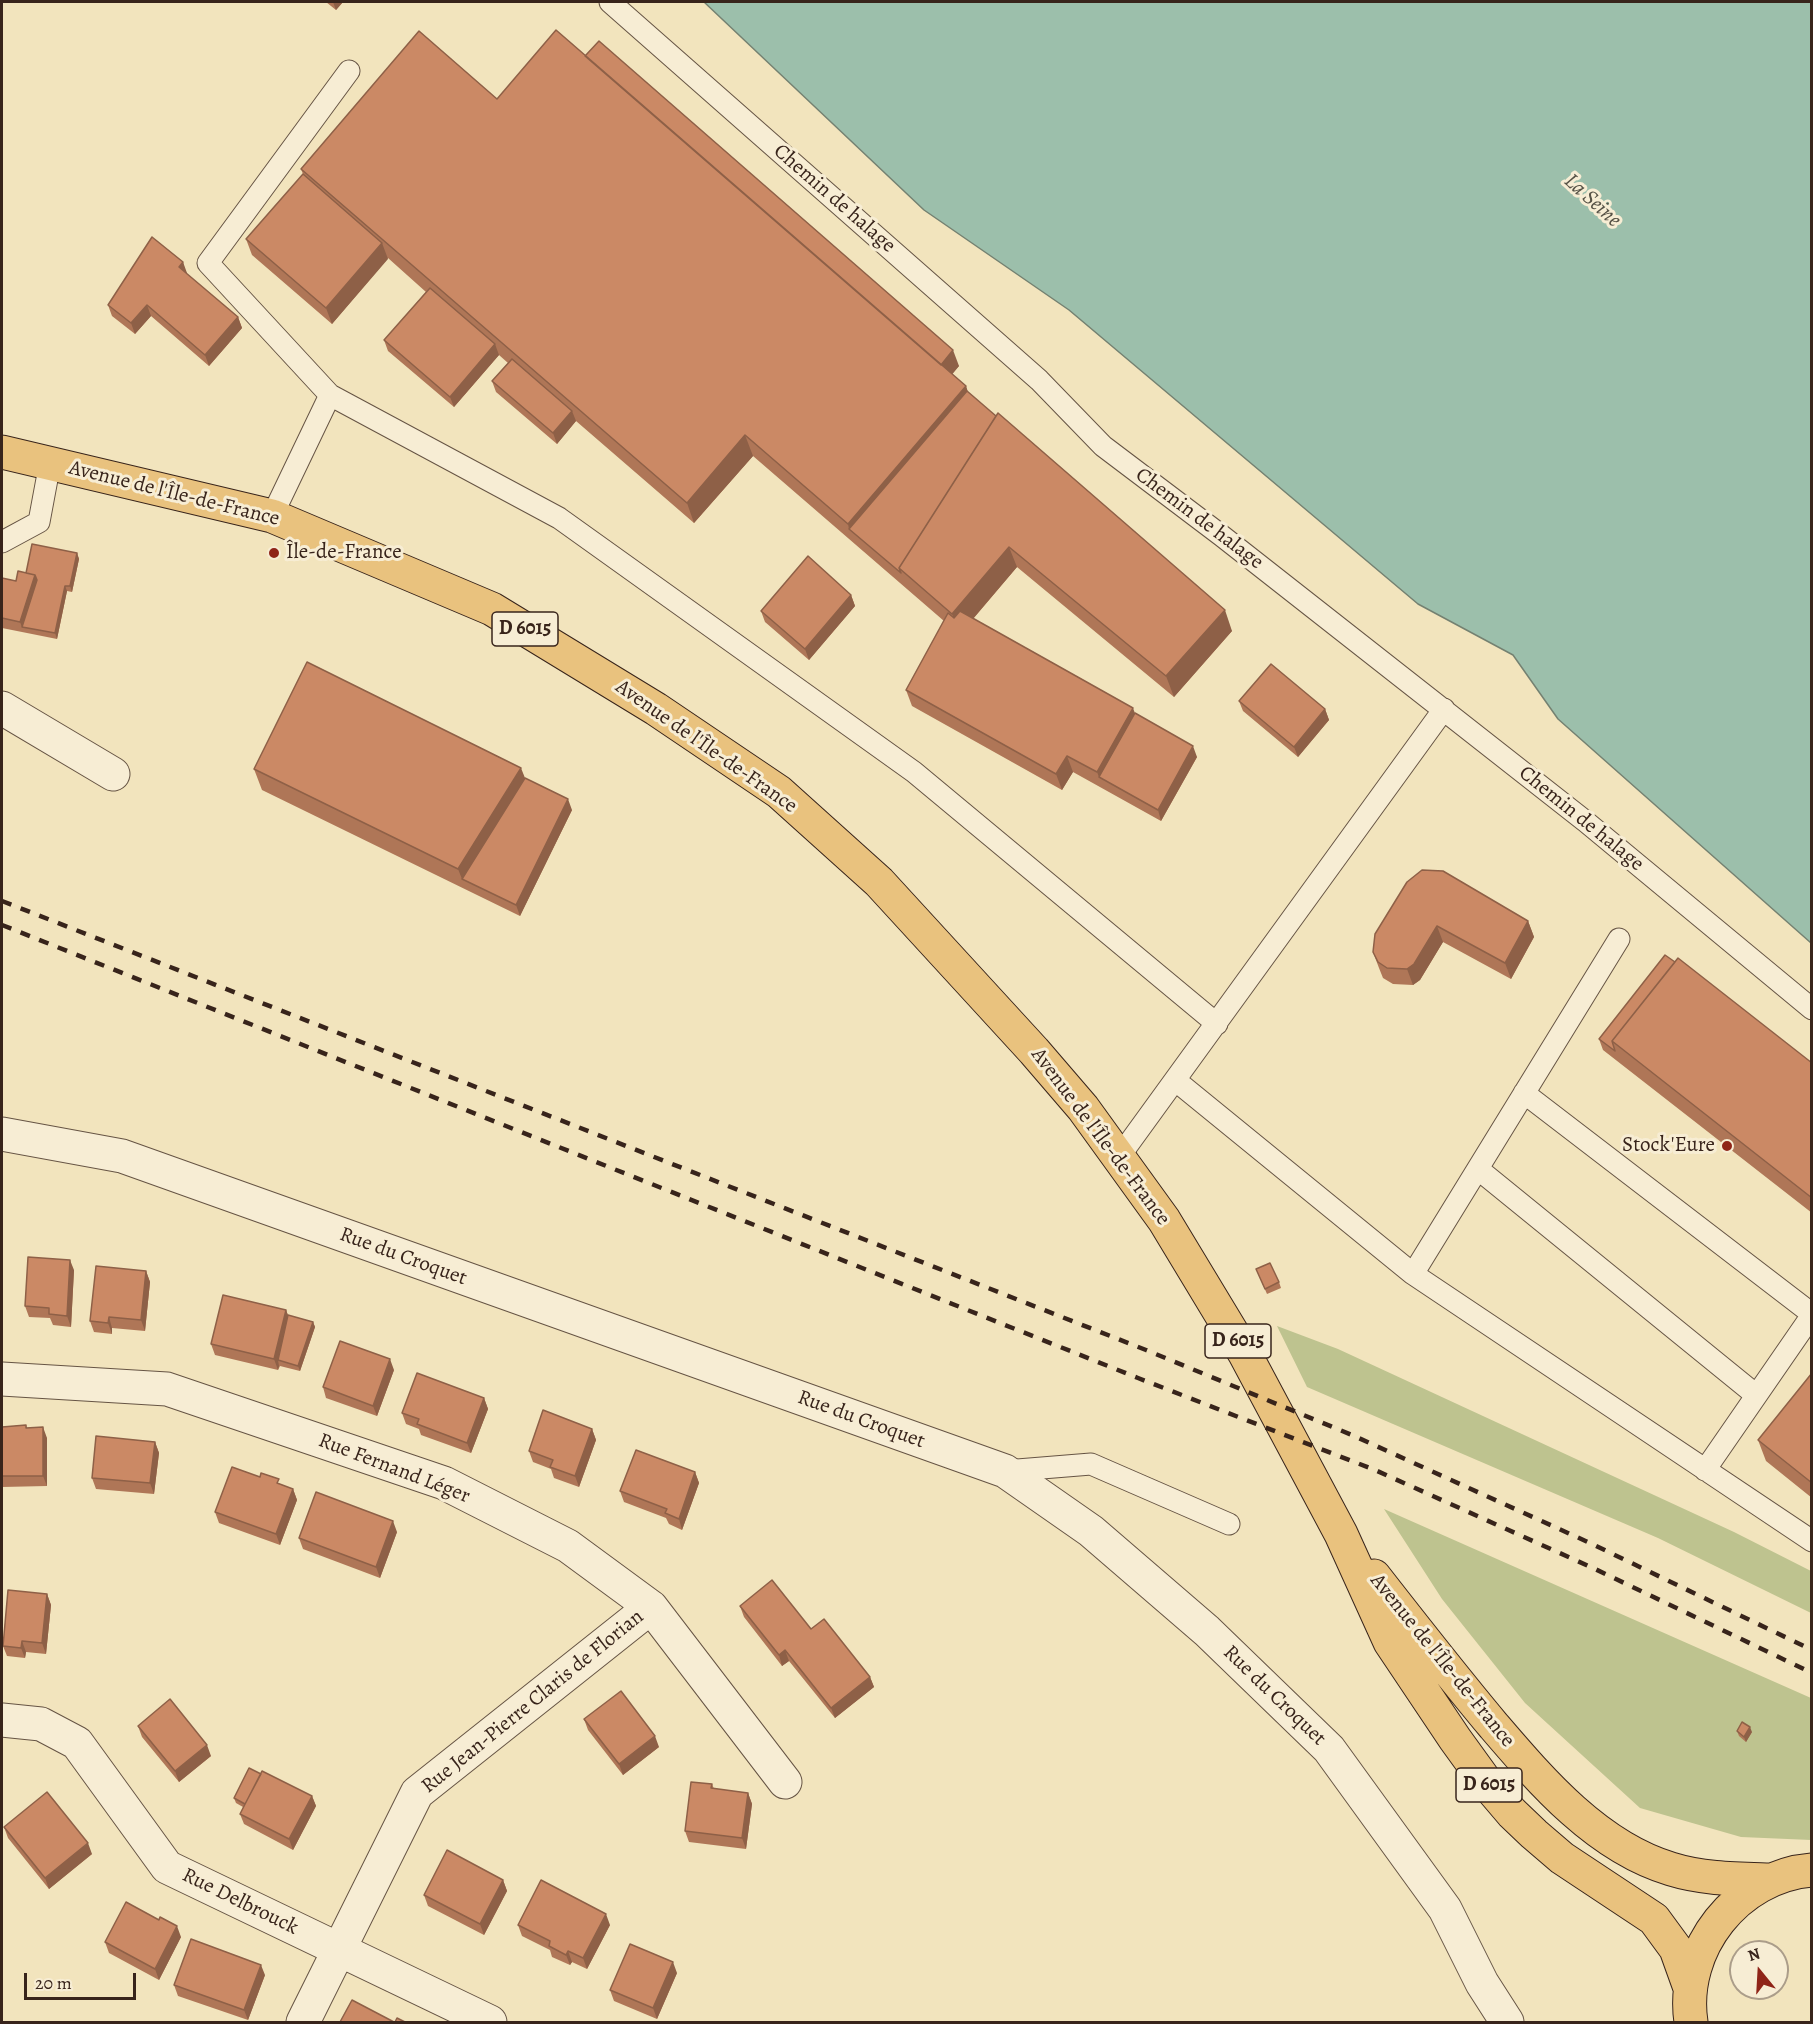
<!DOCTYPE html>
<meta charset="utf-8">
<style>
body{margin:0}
#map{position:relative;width:1813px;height:2024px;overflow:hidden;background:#f2e4bd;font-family:Alegreya,serif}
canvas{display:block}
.frame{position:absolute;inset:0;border:3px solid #38241b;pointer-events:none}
.north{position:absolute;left:1729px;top:1940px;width:60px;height:60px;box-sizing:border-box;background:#f7edd4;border:2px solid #ab9d8a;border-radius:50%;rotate:342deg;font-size:16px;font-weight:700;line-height:24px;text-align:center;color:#38241b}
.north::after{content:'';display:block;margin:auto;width:21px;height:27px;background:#8f2418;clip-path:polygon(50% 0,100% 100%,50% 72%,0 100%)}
.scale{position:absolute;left:24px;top:1973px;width:112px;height:27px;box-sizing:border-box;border:3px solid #38241b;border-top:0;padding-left:8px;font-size:18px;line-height:21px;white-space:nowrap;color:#38241b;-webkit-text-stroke:4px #f7edd4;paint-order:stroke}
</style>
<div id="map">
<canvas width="1813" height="2024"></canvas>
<div class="frame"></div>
<div class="north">N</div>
<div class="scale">20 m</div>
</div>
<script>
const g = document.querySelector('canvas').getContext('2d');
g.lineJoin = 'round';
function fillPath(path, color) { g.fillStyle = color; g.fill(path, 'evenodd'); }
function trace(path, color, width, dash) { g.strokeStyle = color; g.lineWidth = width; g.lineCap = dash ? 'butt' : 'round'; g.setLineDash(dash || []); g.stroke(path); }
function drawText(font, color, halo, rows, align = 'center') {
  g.font = font + ' Alegreya,serif'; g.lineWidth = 6; g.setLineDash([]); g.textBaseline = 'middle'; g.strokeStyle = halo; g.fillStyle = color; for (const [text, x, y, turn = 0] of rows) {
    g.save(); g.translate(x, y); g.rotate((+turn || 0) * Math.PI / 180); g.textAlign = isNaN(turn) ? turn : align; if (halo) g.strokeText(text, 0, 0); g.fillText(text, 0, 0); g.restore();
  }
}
const green = new Path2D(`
 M1277 1326 1338 1349 1734 1532 1811 1571V1613L1658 1538 1307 1387Z
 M1384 1509 1811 1698V1840L1741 1837 1640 1808 1525 1703 1442 1599Z`);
const water = new Path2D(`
 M704 2H1811V943L1558 719 1513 655 1418 604 1069 310 924 210Z`);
const lane = new Path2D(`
 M610 2 1039 380 1103 446 1222 536 1585 821 1812 1009
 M330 395 559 518 914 772 1217 1024
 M272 516 330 395 208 263 349 71
 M2 542 39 522 50 463
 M1175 1080 1413 1274 1812 1541
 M1524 1093 1812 1314
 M1119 1157 1444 709
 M1478 1169 1756 1395
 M1413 1274 1619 939
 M1705 1470 1812 1315
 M1005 1471 1091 1464 1229 1524`);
const street = new Path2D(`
 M2 708 113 774
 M2 1134 122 1156 1005 1471 1091 1531 1207 1631 1329 1749 1445 1909 1482 1983 1507 2022
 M2 1379 167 1389 444 1483 568 1546 651 1607 785 1782
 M2 1720 41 1724 77 1743 167 1867 490 2022
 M303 2022 417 1793 651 1607`);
const primary = new Path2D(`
 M2 452 272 516 492 609 656 709 779 792 879 882 1034 1051 1083 1108 1164 1220 1245 1354 1341 1534 1390 1642 1455 1739 1489 1786 1512 1813 1534 1834 1562 1858 1654 1919 1676 1949 1690 1988
 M1374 1576C1413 1626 1452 1676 1493 1725 1541 1781 1597 1847 1671 1869 1703 1879 1736 1879 1770 1880
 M1691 2022C1680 1949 1737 1876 1812 1870`);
const rail = new Path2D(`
 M2 901 1146 1350 1352 1435 1590 1543 1812 1650
 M2 925 1138 1378 1375 1470 1593 1568 1812 1673`);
const wall = new Path2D(`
 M326 2H343L336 10Z
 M585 56 959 366 952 374 966 386 967 391 1232 631 1174 697 1017 567 973 619 1135 713 1197 757 1161 821 1073 772 1062 790 912 706 906 690 944 621 753 456 694 523 576 421 557 444 496 392 492 381 508 363 499 355 454 407 388 351 384 340 426 292 388 258 332 324 252 255 246 239 303 174 301 169 497 99Z
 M183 262 186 274 238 317 242 328 209 366 151 316 135 334 112 316 108 305Z
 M77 553 79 559 72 592 67 591 57 639 2 628V578L16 581 26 573Z
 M851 595 855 606 809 660 765 622 761 611Z
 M1239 701 1325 709 1329 720 1298 757 1243 711Z
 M254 769 572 810 520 916 262 790Z
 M1407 882 1528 921 1534 937 1511 979 1443 942 1420 980 1413 985 1393 984 1383 978 1379 968 1373 952Z
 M1599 1039 1812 1063V1213L1603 1050Z
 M1256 1269 1279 1282 1281 1288 1267 1294Z
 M74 1270 71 1327 53 1325 50 1318 29 1317 25 1306Z
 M146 1271 150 1282 145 1331 112 1328V1334L94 1332 90 1321Z
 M286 1310 288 1315 313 1322 315 1327 300 1371 280 1366 278 1370 215 1355 211 1344Z
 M394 1370 377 1416 326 1398 323 1387Z
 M1812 1373V1498L1766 1461 1758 1440Z
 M484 1398 488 1409 471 1453 421 1435 419 1429 406 1424 402 1413Z
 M26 1425 27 1428 47 1438V1486L2 1487V1427Z
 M592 1429 596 1440 579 1487 554 1478 551 1469 533 1462 529 1451Z
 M155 1442 159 1453 154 1494 96 1489 92 1478Z
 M695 1472 699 1483 682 1530 669 1524 666 1518 624 1502 620 1491Z
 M280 1484 293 1489 297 1500 280 1545 219 1523 215 1512Z
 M397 1532 380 1578 303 1549 299 1538Z
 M47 1594 51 1605 46 1654 26 1652 25 1658 7 1656 3 1646Z
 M740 1606 811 1629 870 1677 874 1687 835 1718 789 1661 782 1666 744 1617Z
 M584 1719 659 1747 623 1775 588 1730Z
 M138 1726 211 1756 179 1782 142 1737Z
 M1737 1731 1752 1732 1746 1742 1739 1736Z
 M261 1774 312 1796 316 1806 293 1850 244 1824 240 1814 243 1807 236 1803 234 1798Z
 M712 1784 714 1789 748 1793 752 1804 746 1849 689 1842 685 1831Z
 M4 1827 92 1854 49 1889 8 1838Z
 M503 1880 507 1891 484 1935 428 1906 424 1895Z
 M518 1925H610L587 1969 572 1962 570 1965 552 1957 550 1950 522 1936Z
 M181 1937 159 1980 109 1953 105 1942Z
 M677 1973 657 2019 614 2001 610 1990Z
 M265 1975 248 2020 178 1996 174 1985Z`);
const shadedWall = new Path2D(`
 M333 2H343L336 10Z
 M382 243 388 259 332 324 326 308Z
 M183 262 187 273 183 278 179 267Z
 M147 305 151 316 135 334 131 323Z
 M238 317 242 328 209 366 205 355Z
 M495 344 499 355 454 407 450 397Z
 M953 350 959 366 945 383 939 367Z
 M966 386 973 407 849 529 848 524Z
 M572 411 576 421 557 444 553 433Z
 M745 435 753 456 694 523 687 503Z
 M1009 547 1017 567 960 634 952 614Z
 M77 553 79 559 72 592 70 586Z
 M35 575 39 585 22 627 20 622Z
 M65 586 67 591 57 639 55 633Z
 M851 595 855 606 809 660 805 649Z
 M1225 610 1232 631 1174 697 1166 676Z
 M1133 708 1139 724 1099 777 1097 772Z
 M1325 709 1329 720 1298 757 1294 747Z
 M1193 746 1197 757 1161 821 1158 810Z
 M1067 756 1073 772 1062 790 1056 774Z
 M521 768 529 788 462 879 458 869Z
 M568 799 572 810 520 916 516 905Z
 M1528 921 1534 937 1511 979 1505 963Z
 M1437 926 1443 942 1420 980 1413 985 1407 969Z
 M70 1260 74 1270 71 1327 67 1316Z
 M146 1271 150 1282 145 1331 141 1320Z
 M286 1310 290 1321 278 1360 279 1366 278 1370 274 1359Z
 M109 1317 112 1328V1334L108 1323Z
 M313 1322 315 1327 300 1371 298 1366Z
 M390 1359 394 1370 377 1416 373 1406Z
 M484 1398 488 1409 471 1453 467 1443Z
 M43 1427 47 1438V1486L43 1476Z
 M592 1429 596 1440 579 1487 575 1476Z
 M155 1442 159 1453 154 1494 150 1483Z
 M695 1472 699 1483 682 1530 679 1519Z
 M293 1489 297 1500 280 1545 276 1534Z
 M393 1521 397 1532 380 1578 376 1567Z
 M47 1594 51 1605 46 1654 42 1643Z
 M22 1641 26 1652 25 1658 21 1648Z
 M785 1650 789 1661 782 1666 779 1655Z
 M870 1677 874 1687 835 1718 831 1708Z
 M1750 1727 1752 1732 1746 1742 1744 1737Z
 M655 1736 659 1747 623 1775 619 1764Z
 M207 1745 211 1756 179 1782 175 1771Z
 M748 1793 752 1804 746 1849 742 1838Z
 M312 1796 316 1806 293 1850 289 1839Z
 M88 1843 92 1854 49 1889 45 1878Z
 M503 1880 507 1891 484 1935 480 1924Z
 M606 1914 610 1925 587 1969 583 1958Z
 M177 1926 181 1937 159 1980 155 1969Z
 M568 1951 572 1962 570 1965 566 1955Z
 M673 1962 677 1973 657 2019 653 2008Z
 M261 1965 265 1975 248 2020 244 2010Z`);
const building = new Path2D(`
 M556 30 966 386 848 524 745 435 687 503 301 169 419 31 497 99Z
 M599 41 953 350 941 365 585 56Z
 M303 174 382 243 326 308 246 239Z
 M152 237 183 262 179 267 238 317 205 355 147 305 131 323 108 305Z
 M430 288 495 344 450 397 384 340Z
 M512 359 572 411 553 433 492 381Z
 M967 391 996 416 899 568 901 573 849 529Z
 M998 413 1225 610 1166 676 1009 547 952 614 899 568Z
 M32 544 77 553 70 586H65L55 633 22 627 37 580 35 575 26 573Z
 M808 556 851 595 805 649 761 611Z
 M18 571 35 575 20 622 2 618V578L16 581Z
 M960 611 1133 708 1097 772 1067 756 1056 774 906 690 948 613 954 618Z
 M307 662 521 768 458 869 254 769Z
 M1271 664 1325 709 1294 747 1239 701Z
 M1135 713 1193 746 1158 810 1099 777Z
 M525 778 568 799 516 905 462 879Z
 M1422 870 1443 871 1528 921 1505 963 1437 926 1414 964 1407 969 1387 968 1378 962 1373 952 1375 934 1407 882Z
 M1665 955 1675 962 1612 1041 1615 1051 1599 1039Z
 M1678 958 1812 1063V1198L1612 1041Z
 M28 1257 70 1260 67 1316 49 1314V1308L25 1306Z
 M1270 1263 1279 1282 1265 1289 1256 1269Z
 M96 1266 146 1271 141 1320 109 1317 108 1323 90 1321Z
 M223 1295 286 1310 274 1359 211 1344Z
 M288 1315 313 1322 298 1366 278 1360Z
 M340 1341 390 1359 373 1406 323 1387Z
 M417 1373 484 1398 467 1443 417 1424 419 1419 402 1413Z
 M1812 1373V1483L1758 1440Z
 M543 1410 592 1429 575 1476 550 1467 553 1460 529 1451Z
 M26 1425V1428L43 1427V1476H2V1427Z
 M96 1436 155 1442 150 1483 92 1478Z
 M636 1450 695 1472 679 1519 665 1513 667 1509 620 1491Z
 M232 1467 260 1477 261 1473 279 1479 277 1483 293 1489 276 1534 215 1512Z
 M316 1492 393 1521 376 1567 299 1538Z
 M772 1580 811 1629 824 1619 870 1677 831 1708 785 1650 779 1655 740 1606Z
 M8 1590 47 1594 42 1643 22 1641 21 1648 3 1646Z
 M621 1691 655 1736 619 1764 584 1719Z
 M170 1699 207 1745 175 1771 138 1726Z
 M1742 1722 1750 1727 1744 1737 1737 1731Z
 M249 1768 261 1774 245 1804 234 1798Z
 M262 1771 312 1796 289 1839 240 1814Z
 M691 1782 712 1784 711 1788 748 1793 742 1838 685 1831Z
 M47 1792 88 1843 45 1878 4 1827Z
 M447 1850 503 1880 480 1924 424 1895Z
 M541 1880 606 1914 583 1958 568 1951 566 1955 549 1946 550 1941 518 1925Z
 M126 1902 159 1920 160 1917 177 1926 155 1969 105 1942Z
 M191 1939 261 1965 244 2010 174 1985Z
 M630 1944 673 1962 653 2008 610 1990Z
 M352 2000 394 2022H340Z
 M397 2018 405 2022H395Z`);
const markers = [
 [274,553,6,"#8f2418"],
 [1727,1146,6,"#8f2418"]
];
const shields = [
 [525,629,66],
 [1238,1341,66],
 [1489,1785,66]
];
const shieldNames = [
 ["D 6015",525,629],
 ["D 6015",1238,1341],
 ["D 6015",1489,1785]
];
const streetNames = [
 ["Chemin de halage",834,199,41],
 ["Avenue de l'Île-de-France",174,494,14],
 ["Chemin de halage",1199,519,37],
 ["Avenue de l'Île-de-France",706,747,35],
 ["Chemin de halage",1581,819,39],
 ["Avenue de l'Île-de-France",1100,1137,53],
 ["Rue du Croquet",403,1257,20],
 ["Rue du Croquet",861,1420,20],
 ["Rue Fernand Léger",394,1469,21],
 ["Avenue de l'Île-de-France",1442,1661,51],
 ["Rue du Croquet",1274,1696,44],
 ["Rue Jean-Pierre Claris de Florian",533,1702,-39],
 ["Rue Delbrouck",240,1902,26]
];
const poiNames = [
 ["Île-de-France",286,553],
 ["Stock'Eure",1715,1146,"right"]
];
const waterNames = [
 ["La Seine",1592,201,42]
];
fillPath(green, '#bec38f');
fillPath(water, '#9cbfab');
trace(water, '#748171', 1.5);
trace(lane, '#665444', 23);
trace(street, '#665444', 35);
trace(primary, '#38241b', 35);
trace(lane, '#f7edd4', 21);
trace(street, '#f7edd4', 33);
trace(primary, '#e9c27e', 33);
trace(rail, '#38241b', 4.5, [10, 10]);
fillPath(wall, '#af7657');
fillPath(shadedWall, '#8e6047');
fillPath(building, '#cb8965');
trace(building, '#8e6047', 1.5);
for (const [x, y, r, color] of markers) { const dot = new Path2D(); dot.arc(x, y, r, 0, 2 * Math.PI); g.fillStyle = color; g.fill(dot); trace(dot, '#f7edd4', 2); }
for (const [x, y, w] of shields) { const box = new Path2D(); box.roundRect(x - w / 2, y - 17, w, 34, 4.5); g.fillStyle = '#f7edd4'; g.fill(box); trace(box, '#38241b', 1.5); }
drawText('bold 20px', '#38241b', null, shieldNames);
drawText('21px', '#38241b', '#f7edd4', streetNames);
drawText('21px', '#38241b', '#f7edd4', poiNames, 'left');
drawText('italic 22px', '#565246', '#f7edd4', waterNames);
</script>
